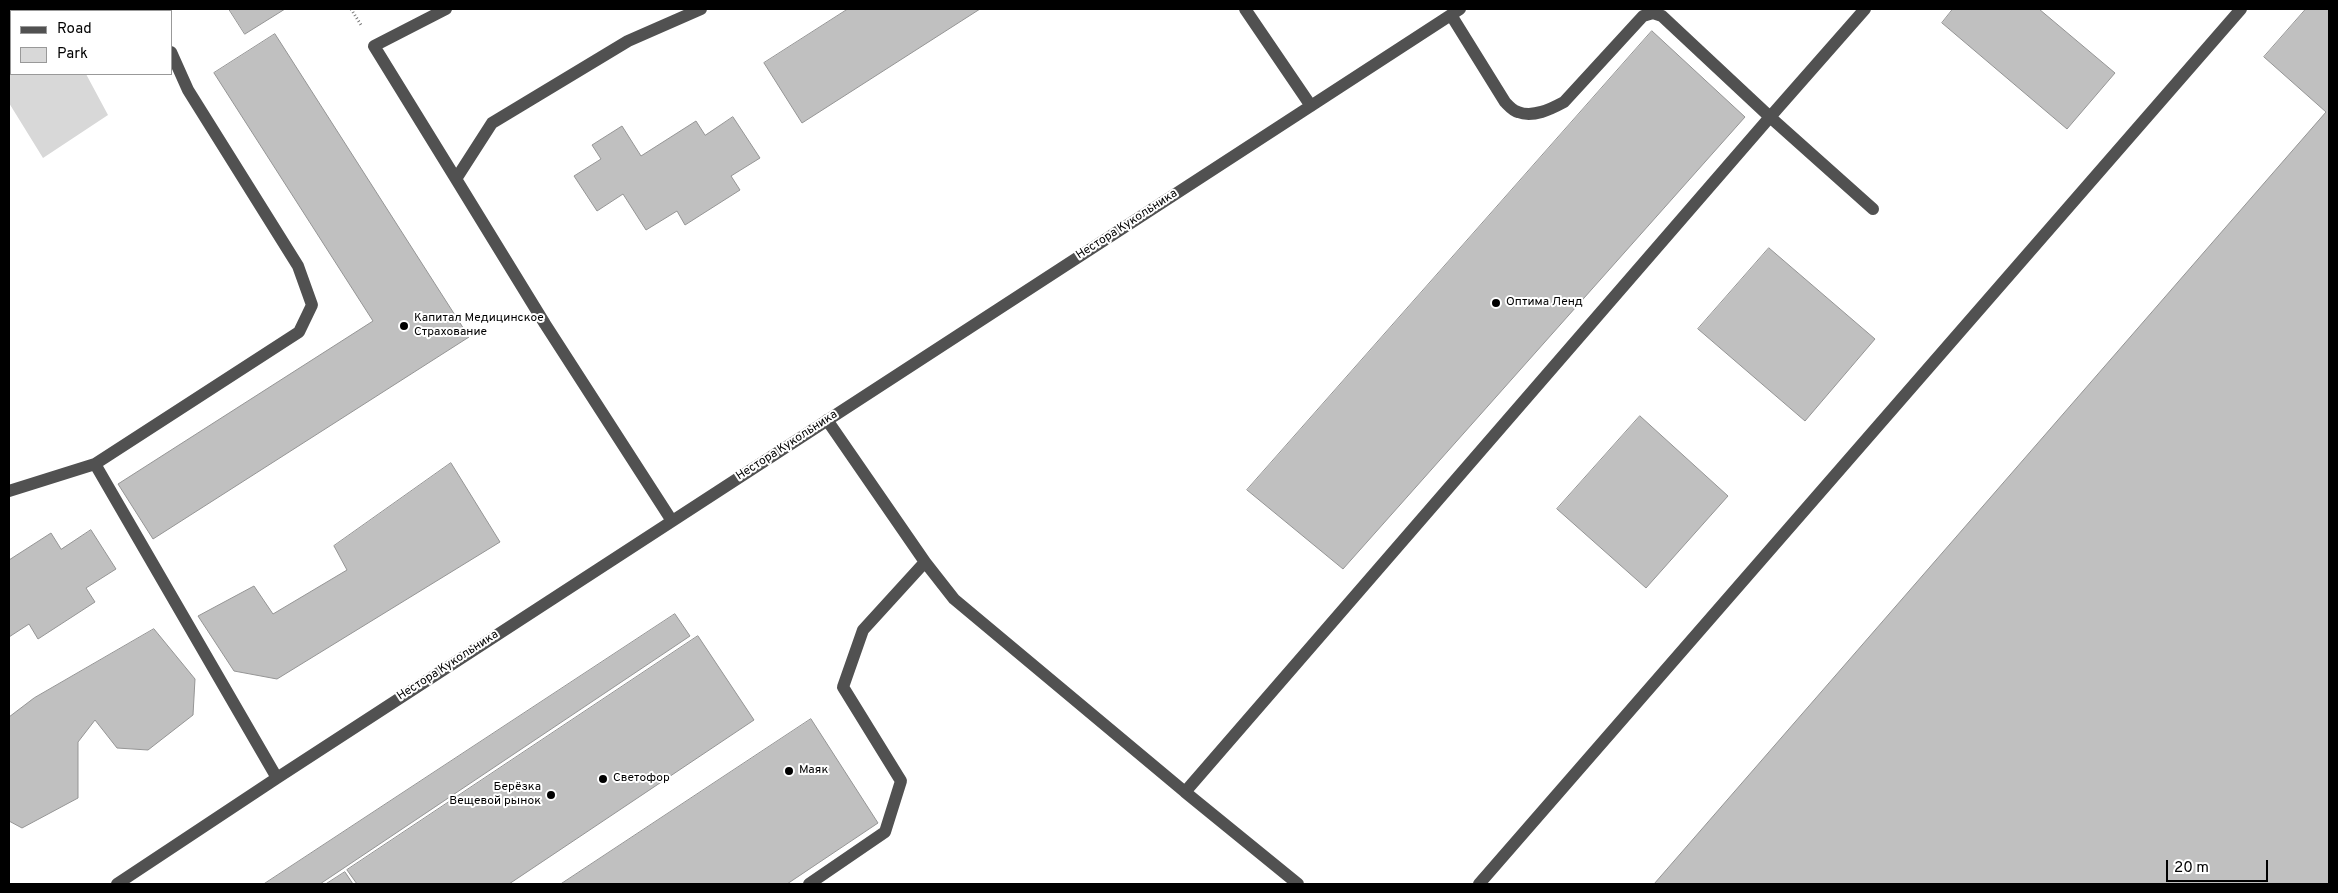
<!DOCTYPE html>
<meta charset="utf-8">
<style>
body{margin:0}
#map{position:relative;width:2338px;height:893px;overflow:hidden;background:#fff;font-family:Overpass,sans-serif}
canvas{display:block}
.frame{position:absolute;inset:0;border:10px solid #000;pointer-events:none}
.legend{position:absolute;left:10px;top:10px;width:162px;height:65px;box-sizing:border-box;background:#fff;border:1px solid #999;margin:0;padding:6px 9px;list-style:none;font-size:15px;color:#000}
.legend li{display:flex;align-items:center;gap:10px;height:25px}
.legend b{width:25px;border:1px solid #999}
.scale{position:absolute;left:2166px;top:860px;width:102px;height:22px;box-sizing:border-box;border:2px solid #000;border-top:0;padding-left:6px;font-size:15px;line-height:18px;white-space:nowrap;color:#000;-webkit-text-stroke:4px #fff;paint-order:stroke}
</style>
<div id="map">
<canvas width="2338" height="893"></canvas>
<div class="frame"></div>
<ul class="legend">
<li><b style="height:6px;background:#515151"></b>Road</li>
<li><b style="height:14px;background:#d8d8d8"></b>Park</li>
</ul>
<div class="scale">20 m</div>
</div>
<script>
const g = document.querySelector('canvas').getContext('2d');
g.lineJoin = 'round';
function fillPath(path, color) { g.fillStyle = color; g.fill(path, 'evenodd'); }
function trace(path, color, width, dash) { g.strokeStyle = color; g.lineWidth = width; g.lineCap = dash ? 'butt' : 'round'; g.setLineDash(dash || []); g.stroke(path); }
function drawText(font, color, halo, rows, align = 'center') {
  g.font = font + ' Overpass,sans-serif'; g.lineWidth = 4; g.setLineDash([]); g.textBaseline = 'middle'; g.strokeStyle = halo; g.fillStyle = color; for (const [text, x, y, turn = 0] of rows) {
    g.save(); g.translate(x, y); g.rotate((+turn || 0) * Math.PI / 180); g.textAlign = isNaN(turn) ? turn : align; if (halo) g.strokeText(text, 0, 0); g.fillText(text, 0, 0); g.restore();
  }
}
const green = new Path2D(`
 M11 27V74H86L108 115 43 158 9 103V28Z`);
const building = new Path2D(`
 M229 9H285L245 34Z
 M848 9H980L802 123 764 63Z
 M1953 9H2039L2115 73 2067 129 1942 23Z
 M2306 9H2329V884H1654L2326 112 2264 57Z
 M1652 31 1745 117 1343 569 1247 490Z
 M275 34 469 337 153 539 118 484 373 321 214 73Z
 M733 117 760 158 731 176 740 190 685 225 677 211 646 230 623 194 597 211 574 176 601 159 592 145 622 126 641 156 696 121 705 135Z
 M1769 248 1875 339 1805 421 1698 329Z
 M1640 416 1728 496 1646 588 1557 509Z
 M451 463 500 542 277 679 234 671 198 616 254 586 273 614 347 570 334 546Z
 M91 530 116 569 86 588 95 602 38 639 29 624 9 637V560L51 533 61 549Z
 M675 614 690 636 320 884H264Z
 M154 629 195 679 193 715 148 750 117 748 95 720 78 742V798L22 828 9 821V717L34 698Z
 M698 636 754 720 509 884H357L347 870Z
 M811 719 878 823 787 884H561Z
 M345 872 353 884H326Z`);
const path = new Path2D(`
 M351 9 361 25`);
const minor = new Path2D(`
 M158 9 159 11
 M446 9 374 46 456 179
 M1245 9 1311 106
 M1865 9 1770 117 1873 209
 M95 464 277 778
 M9 491 95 464 299 332 312 305 298 266 188 90 171 52
 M672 521 545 324 456 179 492 123 628 41 701 9
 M925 562 954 599 1185 792 1770 117 1662 16 1653 13 1643 16 1564 102C1551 109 1533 118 1518 112 1513 111 1508 105 1505 102L1451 15
 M1185 792 1298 884
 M117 884 277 778 1460 9
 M809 884 885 832 901 781 843 687 863 630 925 562 827 420
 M1479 884 2241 9`);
const markers = [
 [1496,303,5,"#000"],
 [404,326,5,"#000"],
 [789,771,5,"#000"],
 [603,779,5,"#000"],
 [551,795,5,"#000"]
];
const streetNames = [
 ["Нестора Кукольника",1127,225,-33],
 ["Нестора Кукольника",787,446,-33],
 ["Нестора Кукольника",448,666,-33]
];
const poiNames = [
 ["Оптима Ленд",1506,303],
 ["Капитал Медицинское",414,319],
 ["Страхование",414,333],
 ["Маяк",799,771],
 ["Светофор",613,779],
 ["Берёзка",541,788,"right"],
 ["Вещевой рынок",541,802,"right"]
];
fillPath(green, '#d8d8d8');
fillPath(building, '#c0c0c0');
trace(building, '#959595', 1);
trace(path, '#737373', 3, [1, 2.5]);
trace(minor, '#515151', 12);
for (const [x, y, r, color] of markers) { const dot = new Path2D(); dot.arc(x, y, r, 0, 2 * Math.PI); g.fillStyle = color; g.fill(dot); trace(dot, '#fff', 2); }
drawText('12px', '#000', '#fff', streetNames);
drawText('12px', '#000', '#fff', poiNames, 'left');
</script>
